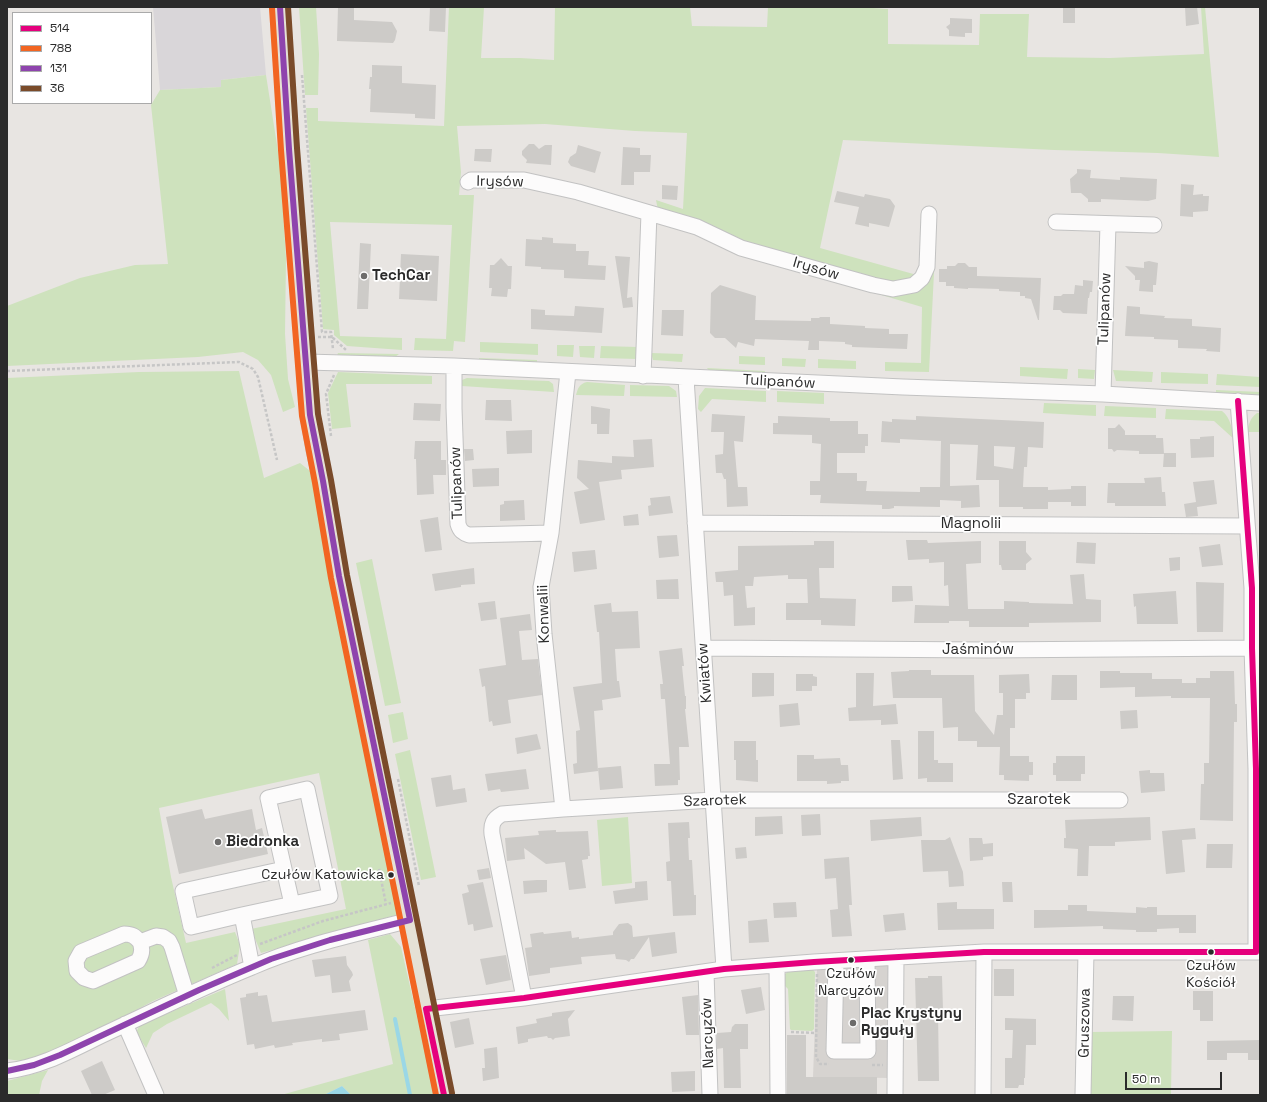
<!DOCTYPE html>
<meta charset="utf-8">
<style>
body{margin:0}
#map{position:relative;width:1267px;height:1102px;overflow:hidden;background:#e8e5e2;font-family:"Space Grotesk",sans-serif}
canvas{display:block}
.frame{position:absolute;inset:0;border:8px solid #2b2b2b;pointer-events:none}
.legend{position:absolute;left:12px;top:12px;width:140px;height:92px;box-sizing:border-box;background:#fff;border:1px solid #aaa;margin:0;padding:5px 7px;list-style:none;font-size:12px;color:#2b2b2b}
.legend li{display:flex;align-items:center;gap:8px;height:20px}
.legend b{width:20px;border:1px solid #aaa}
.scale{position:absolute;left:1125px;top:1072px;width:97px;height:18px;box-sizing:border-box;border:2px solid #2b2b2b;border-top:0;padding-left:5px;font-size:12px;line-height:14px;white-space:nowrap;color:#2b2b2b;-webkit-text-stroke:3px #fff;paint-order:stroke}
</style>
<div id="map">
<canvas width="1267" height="1102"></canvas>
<div class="frame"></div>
<ul class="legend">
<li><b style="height:5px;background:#e5007d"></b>514</li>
<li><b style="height:5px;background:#f26522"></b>788</li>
<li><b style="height:5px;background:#8e44ad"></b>131</li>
<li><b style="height:5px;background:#7a4b2a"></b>36</li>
</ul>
<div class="scale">50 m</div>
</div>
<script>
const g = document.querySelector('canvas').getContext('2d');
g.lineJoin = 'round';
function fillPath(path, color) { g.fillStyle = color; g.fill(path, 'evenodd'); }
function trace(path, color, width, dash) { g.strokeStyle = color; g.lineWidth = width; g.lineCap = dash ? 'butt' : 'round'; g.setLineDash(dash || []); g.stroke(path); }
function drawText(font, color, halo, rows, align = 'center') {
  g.font = font + ' "Space Grotesk",sans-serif'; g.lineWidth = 3.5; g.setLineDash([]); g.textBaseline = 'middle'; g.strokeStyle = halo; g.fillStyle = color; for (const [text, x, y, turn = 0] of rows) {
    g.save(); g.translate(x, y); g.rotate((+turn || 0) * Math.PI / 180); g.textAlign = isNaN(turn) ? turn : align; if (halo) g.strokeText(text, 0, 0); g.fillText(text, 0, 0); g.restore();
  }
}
const industrial = new Path2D(`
 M153 7H260L266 75 221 80V87L160 90Z`);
const green = new Path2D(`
 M299 7H316L319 54 318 95H305Z
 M449 7H484L481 58H520L554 60 555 7H690L692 26 767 27 768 7H859L888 9V44L979 45 980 14H1029L1027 57 1110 58 1204 54 1201 7H1205L1219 157 1158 153 1054 150 843 140 820 248 917 275 904 282 886 284 742 244 658 210 656 200 683 209 687 133 635 131 545 124 457 126 461 172 459 195H474L465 342 454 341 453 351 414 350 415 338 446 339 452 225 330 222 340 336 402 338V350L347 346 334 335V330L323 329 306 108H318V121L444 126Z
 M266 75 280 164 286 258 285 334 288 379 295 407 283 412 271 375 258 360 243 352 198 357 7 366V306L80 278 135 265 168 264 151 105 160 90 221 87V80Z
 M936 233 929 372 885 371V362L921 363 922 307 851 286 909 291Z
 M480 342 538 344V355L480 352Z
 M557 345H574L573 357 557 356Z
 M579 346H595L594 358 580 357Z
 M601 346 638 347 637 359 600 358Z
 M338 353 399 354 395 357 337 356Z
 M651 353 683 354 682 362 653 360Z
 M739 356 765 357V365L739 364Z
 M479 358 537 360V364L479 361Z
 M782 358 806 359 805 367 782 366Z
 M818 359 856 361V369L818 368Z
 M1020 367 1068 369 1067 379 1020 376Z
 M707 368 765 371 764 375 710 372Z
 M1078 369 1095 370 1094 379 1078 378Z
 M1113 370 1153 372 1152 382 1116 381Z
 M239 371 264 478 300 463 310 471 400 914 261 953 251 929 346 909 319 773 159 808 171 877 186 943 235 932 240 945 237 964 153 1001 101 1029 27 1062 7 1059V378L139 372Z
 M338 372 432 376V384H346L351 427 332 429 328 393Z
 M1161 372 1208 374V384L1161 383Z
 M1217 374 1260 377V387L1216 385Z
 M467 378 549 381 553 384 554 392 462 386V380Z
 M587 382 625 385 624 396 576 395C578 388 579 384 587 382Z
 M630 385 669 386 676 391 677 397 630 396Z
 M705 388 766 391V402L712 399 701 412 698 409 699 396Z
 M1216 390 1260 392V396L1216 394Z
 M777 391 824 393V404L777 402Z
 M1044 403 1096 405V416L1043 413Z
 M1105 406 1156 408V418L1104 416Z
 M1166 409 1222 411C1231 418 1232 430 1235 440L1214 421 1165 419Z
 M1257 413H1260V432H1247C1249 424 1250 418 1257 413Z
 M372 559 401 703 385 706 356 563Z
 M403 712 408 739 393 743 388 715Z
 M410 750 436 877 421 880 395 754Z
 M628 817 632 883 602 886 597 820Z
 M390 934 401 947 435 1095H351L342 1086 324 1095H281L393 1064 368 940Z
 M812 969 815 972 814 1029 812 1031 791 1030 790 1029 788 989C785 986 782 983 783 978 786 967 804 970 812 969Z
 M225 989 229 1021 219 1009 211 1003 167 1024 153 1033 146 1048 136 1032 140 1025Z
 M1172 1031 1171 1095H1089L1091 1032Z
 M48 1070 42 1081 39 1095H7V1081Z`);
const plaza = new Path2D(`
 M891 965V1078L813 1077 817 969Z`);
const water = new Path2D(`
 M342 1086 351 1095H324Z`);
const stream = new Path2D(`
 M395 1019 410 1095`);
const building = new Path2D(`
 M338 7H354V20L392 22 397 31 395 40 393 43 337 41Z
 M430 7H446L445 32 429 31Z
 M1063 7H1075V23H1063Z
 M1185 7H1197L1199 24 1186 26Z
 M950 18 972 19V33H965V37L949 36V30L946 27 950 24Z
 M372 65 402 66V83L436 85 435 119 415 118V114L370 112 371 89H369L370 77H372Z
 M529 144H534L539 149 545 145H552L551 165 526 163 527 160 522 155V151Z
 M578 145 601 152 595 173 571 166 568 162 570 157 576 153Z
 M623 147 640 148V155H651L650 172H634V185H621Z
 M475 149H492L491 162 474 161Z
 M1077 169 1091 170 1090 178 1120 180V177L1157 179 1156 199 1148 201 1101 199V202H1088V199L1081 193H1071L1070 179 1077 173Z
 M1181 184 1194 185 1193 195 1203 194V196H1209L1208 211 1193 212V217L1180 216Z
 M662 185 678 186 677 200 662 199Z
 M837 191 864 197 865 194 890 199 895 206 889 227 869 223V227L855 224 859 207 834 202Z
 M542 237 553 238V243L576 244V251H589L588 265 606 266 605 280 564 278V270L541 269V267L525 266 526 239 542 240Z
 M360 243 371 244 368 309H357Z
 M401 254 439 256 437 301 399 299Z
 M615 256 630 257 627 298 632 297 633 307 623 308Z
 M501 258 508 266H512L511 289H508L507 297 491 296 492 288H489L490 265H494Z
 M1149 261 1158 263 1156 285H1153V292L1139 291 1140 280H1135V276L1125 266 1144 268V262Z
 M958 263H965L969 267H977V276L1041 278 1039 320H1038L1031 299 1025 298V296H1020V292L999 291V289L968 288V289L954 288V286H946V282H939V269H947V266H955Z
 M1083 280 1093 281 1092 292H1090L1089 298H1088L1087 314 1063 313 1060 310H1053L1054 296H1061L1063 294H1074L1075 285 1083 286Z
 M720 285 756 296 755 320 811 321V318H819L820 317H830V324L865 326V328L889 329V334H908L907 349 852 347V345L845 344V342L819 341V350H808L809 341 755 339 754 346 738 342 736 348 725 338H715L710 333 711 293Z
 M575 306 604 308 602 333 531 329V309L545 310V315L574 316Z
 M1127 306 1140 307V314L1165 316 1164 318 1192 319V326L1221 328 1220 352 1206 351 1207 349 1178 348V340L1154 339V337L1125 336Z
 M662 310H684L683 336 661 335Z
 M486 400H511L512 421 485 420Z
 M414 403 441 404 440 421 413 420Z
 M591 406 610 409 609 434H597V424H591Z
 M712 414 745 416 743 442 734 441 738 487H747L748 506 727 507 726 479H724L722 473H716L715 455 723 454 724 432H711Z
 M778 416 830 418V421H858V434H868V446H865V453H837V473H857V481H867L866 491 920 492V487H940L941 441 900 439V443L881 442 882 421 892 422V419L916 420V416L1044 422 1043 448 1028 447 1027 467H1024L1023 487H1048V490L1071 489V486H1086V506H1071V502H1048V509H1023V507H999V480H976L978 445 950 444V486L979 485 980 507 961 508V501L940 500V507L894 506V508L889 509H882V505L820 503 821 495H810V481H820L821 444 812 443V435L773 434V423H778ZM994 446 1015 447 1013 469 994 466Z
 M1119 424 1125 431V435H1156V438H1163L1164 454H1139V451L1117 450 1114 452 1112 449H1108V428H1115Z
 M532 430V453L507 454 506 431Z
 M1214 436V457L1191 458 1190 439H1200V437Z
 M652 439 654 467 621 470 622 479 599 482 605 520 580 524 574 492 589 489 577 478 578 460 612 463V456L634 457 633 440Z
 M415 441H441V460H446V475H433L434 494 417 495 416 459H414Z
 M464 449H473L474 460 465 461Z
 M1164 453H1176V467H1163Z
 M499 468V486L473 487 472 469Z
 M1161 477 1162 492H1165L1166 506H1115V503H1107L1108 483H1145L1144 478Z
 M1214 480 1217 504 1197 507 1198 516 1186 517 1184 504 1196 502 1193 482Z
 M670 496 673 513 649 516 648 506 651 505 650 498Z
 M524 500 525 520 500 521V505L504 504V501Z
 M638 514 639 525 624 526 623 516Z
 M438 517 442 550 425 552 420 520Z
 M677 535 679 556 659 558 657 536Z
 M906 540H927L928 543 981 541V563L966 564 968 609H1004V601L1029 602V603L1073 604 1070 575 1084 574 1086 599 1101 600V622L1029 623V627H969V621H949V623H914L915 605 949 606 948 585 944 586V562L929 563V559L908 560Z
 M814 541H834V568H819L820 598 856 599 855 626 821 625V620H786V603H808L807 579H788V575L754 577 753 586H745L747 608 755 607V625L734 626 733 595 724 596 723 582H716L715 572 738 570V546L814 545Z
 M999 541H1026V552L1032 559 1026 564V570H1002L1001 565H999Z
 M1077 542 1096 543 1095 564 1076 563Z
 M1220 544 1223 565 1202 567 1199 547Z
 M595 550 597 569 574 572 572 552Z
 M1180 557V570L1170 571 1169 558Z
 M474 568 475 584 461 585V587L435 591 432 574Z
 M678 579 679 599H657L656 580Z
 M1196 582 1224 583 1223 632H1197Z
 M892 586H912L913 601 892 602Z
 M1176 591 1178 624H1137L1136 606 1134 607 1133 594Z
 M495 601 497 619 481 621 478 603Z
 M611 603 612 612 638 611 640 648 615 649 617 681H619L621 697 602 700 603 710 594 711 598 771 574 774 573 764 577 763 576 731 580 730 573 687 602 683 599 632H597L594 605Z
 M530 614 532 630 519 631 522 660 538 659 542 695 508 700 511 723 493 726 492 721 489 722 485 686 482 687 479 669 506 665 500 618Z
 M682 648 684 666H682L685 696H686V709H685L689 747H679L680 780H678V785L655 786 654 764H670L665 699H661L660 684H663L659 651Z
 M909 670H931V675H974L975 711 994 735 997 715H1003V693H999V675L1029 674 1030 693H1026V699H1015V728H1010V756H1029V762H1033V775H1029V781L1004 780V775H999L1000 747H977V741H958V727L943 728 942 698H893L891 672 909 671Z
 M1100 671H1120V673H1152V679H1182V683H1196V678H1210V671H1234L1235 704H1237V722H1234L1233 821 1200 820 1201 784H1204V763H1209L1210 698H1171V696L1135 697V687L1100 688Z
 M752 673H774V696L752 697Z
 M856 673H874L873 706 896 704 898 724 881 725V720L849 721 848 708 856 707Z
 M796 674H813V676L817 677V686H812V691H796Z
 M1052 675H1077V700H1051Z
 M798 703 800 725 780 727 779 705Z
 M1137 710 1138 728 1121 729 1120 711Z
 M918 731H934V760H938V763H953V782H927V778L918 779Z
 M537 734 541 749 517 754 515 738Z
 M891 740H900L903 779 893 780Z
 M734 741H756V760H758V782L736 780V760H734Z
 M797 755H814V759L840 758 841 765H848L849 781H841V783L827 784V781H797Z
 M1056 756H1085V774H1081V781H1056V775H1053V763H1056Z
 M621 766 623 788 600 790 598 768Z
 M526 769 529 789 501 792 500 789 488 791 485 774Z
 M1150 770V773H1164L1165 791 1141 793 1139 771Z
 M451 775 453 790 465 788 467 802 436 807 431 778Z
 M202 809 205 819 252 809 256 830 262 828 268 854 179 874 166 817Z
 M820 814 821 835 802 836 801 815Z
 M782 816 783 834 755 836V817Z
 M921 817 922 836 871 841 870 820Z
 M1150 817 1151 840 1115 842V846H1089L1088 876H1077L1078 849 1064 848V838H1066L1065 820Z
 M689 822 690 838H688L689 860H692L694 895H696V915L673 916 671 881H667L666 862 670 861 668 823Z
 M1195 828 1196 839 1182 840 1185 872 1166 874 1162 831Z
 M556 830V832L588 831 590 856H588V859L582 860 586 888 569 890 565 862 546 864 524 848 525 859 507 861 505 838 539 835 538 831Z
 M950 837 963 872 964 886 949 887 948 871 923 872 921 840H945Z
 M969 838H982L983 844 993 843V856L983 857V860L970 861Z
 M1207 844H1233L1232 868H1206Z
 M746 847 747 858 736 859 735 848Z
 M849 857 852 905H849L852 936 832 937 830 910 838 909 836 878 825 879 824 859Z
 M489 868 491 878 479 880 477 870Z
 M537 880H547V892L524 894 523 881Z
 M647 881 648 900 615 904 613 891 635 888V882Z
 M483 882 493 927 474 931 473 924 468 925 462 894 469 892 467 885Z
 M1002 882H1012L1013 902H1003Z
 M796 902 797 917 774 918 773 903Z
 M957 902V909H994V929L938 930 937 903Z
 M1068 905H1087V911L1136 913V907L1147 908V907H1157V915H1196V933H1179V928L1157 929V932H1136V930L1103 929V926L1034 928V910H1068Z
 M904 913 906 930 885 932 883 915Z
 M767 919 769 942 749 943 748 921Z
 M628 923 632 926 633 937 675 932 677 953 652 957 649 937 634 959H631L629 962 626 960 616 959 615 954 581 957 582 964 550 968V973L529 976 525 948 532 947 530 934 543 932 544 934 571 931 572 938 579 937V939L613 935V932L619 924Z
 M506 955 511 980 486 985 480 959Z
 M346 956 347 965 352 972 353 975 349 981 351 991 332 993 330 975 315 977 312 960Z
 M994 969H1014V996H994Z
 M928 976H942L943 1010 938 1011 939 1081H918L915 978H928Z
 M761 987 765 1010 746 1014 741 990Z
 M1193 991H1213V1021H1200V1010H1193Z
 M258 992V996L267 995 272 1022 365 1010 368 1030 339 1034 340 1040 322 1042V1039L292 1043 293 1045 275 1048 274 1045 255 1049 254 1044 247 1045 240 998 246 997V994Z
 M698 995 699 1035H686L682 997Z
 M1113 996H1134L1133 1021 1112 1020Z
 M575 1010 568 1019 570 1036 555 1038 553 1040 551 1038H548L547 1036 528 1039V1042L518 1044 516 1027 537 1023 536 1019 552 1016V1013Z
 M469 1018 474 1044 455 1048 450 1022Z
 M1005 1018 1036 1019V1045H1026L1025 1078H1024V1085H1019L1018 1088H1005V1058H1012L1013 1030H1005Z
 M735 1024H748V1049H740L741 1088H724L723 1048 717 1049V1033L731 1032 732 1027Z
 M787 1035H806V1077H877V1095H787Z
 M1260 1040V1060H1248V1053H1227V1060H1207V1041Z
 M497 1047 499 1078 483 1081 482 1068H485L484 1049Z
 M102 1061 115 1090 103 1095H92L81 1071Z
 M695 1071V1091L672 1092 671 1072Z`);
const path = new Path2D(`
 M302 75 322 332H331L333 349
 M318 337H332L346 350
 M7 371 239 362 253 369 258 377 277 460
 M331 436 326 394 334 375
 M398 779 419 886
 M379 869 386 904
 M260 944 323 921 391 903
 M212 968 237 955
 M817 974 816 1057 820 1064H829
 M791 1032 816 1033
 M872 1065H883`);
const minor = new Path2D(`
 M468 182 471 180H524L578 192 697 227 741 248 873 285 893 289 914 285 922 278 927 267 929 214
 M1056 222 1154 225
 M306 362 454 366 903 387 1103 394 1260 403
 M454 366V408L458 524C460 531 463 533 469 535L551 533
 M643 376 649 213
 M686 378 724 969
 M1103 394 1108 224
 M1238 401 1252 588V648L1256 769V952
 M695 523 1247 526
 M704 648 986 650 1252 648
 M563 809 544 634 541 587 551 533 568 372
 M284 869 292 904
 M242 915 191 927 183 891 284 869 268 798 307 789 330 896 242 915 252 967
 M140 942C143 949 142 955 138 961L93 981 84 978 77 971 76 961 81 952 124 934C132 934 135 936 140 942L156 936 163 937 169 941 172 947 187 996
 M836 961 834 1051H868L867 959
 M777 965 778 1095
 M706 972 710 1095
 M836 983H867
 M524 998 492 834C491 824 493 819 502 814L563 809 713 800H1120
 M426 1009 524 998 724 969 814 962 984 952H1260
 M125 1024 156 1095
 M7 1071C44 1067 78 1046 111 1031 158 1009 205 986 252 967 303 945 357 934 410 920
 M895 1095 896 957
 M983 1095 984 952
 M1083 1095 1086 952`);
const major = new Path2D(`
 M280 7 289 149 310 415 316 450 323 481 339 576 444 1095`);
const bus1 = new Path2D(`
 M1238 401 1252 588V648L1256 769V952
 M426 1009 524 998 724 969 814 962 984 952H1256
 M426 1009 444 1095`);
const bus2 = new Path2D(`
 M272 8 281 150 302 416 315 483 331 578 436 1095`);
const bus3 = new Path2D(`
 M280 7 289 149 310 415 323 481 339 576 410 920
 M7 1071 34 1065 60 1055 199 990 271 959 330 940 410 920`);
const bus4 = new Path2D(`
 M288 7 297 148 318 414 331 480 347 575 452 1093`);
const markers = [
 [364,276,4,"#6d6c6b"],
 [218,842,4,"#6d6c6b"],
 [391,875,3.5,"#2b2b2b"],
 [1211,952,3.5,"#2b2b2b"],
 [851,960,3.5,"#2b2b2b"],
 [853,1023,4,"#6d6c6b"]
];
const busNames = [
 ["Czułów Katowicka",384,875,"right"],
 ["Czułów",1211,966],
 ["Kościół",1211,983],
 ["Czułów",851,974],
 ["Narcyzów",851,991]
];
const streetNames = [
 ["Irysów",500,182,1],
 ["Irysów",816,269,16],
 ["Tulipanów",1105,309,-88],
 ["Tulipanów",779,382,3],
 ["Tulipanów",457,483,-92],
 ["Magnolii",971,524],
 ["Konwalii",544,614,-92],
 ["Jaśminów",978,650],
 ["Kwiatów",705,673,-94],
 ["Szarotek",1039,800],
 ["Szarotek",715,801,-2],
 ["Gruszowa",1085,1023,-89],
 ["Narcyzów",708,1033,-92]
];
const poiNames = [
 ["TechCar",372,276],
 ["Biedronka",226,842],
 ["Plac Krystyny",861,1014],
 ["Ryguły",861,1031]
];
fillPath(industrial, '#d9d6d9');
fillPath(green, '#cee2bd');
fillPath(plaza, '#d6d3d0');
fillPath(water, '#9ad7e6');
trace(stream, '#9ad7e6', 4);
fillPath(building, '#cdcbc8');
trace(minor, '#c2c2c2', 17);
trace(major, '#c5c3c2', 21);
trace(path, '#c6c6c6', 2.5, [3, 2]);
trace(minor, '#fcfbfb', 15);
trace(major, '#e5e1d5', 19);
trace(bus1, '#e5007d', 6);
trace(bus2, '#f26522', 6);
trace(bus3, '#8e44ad', 6);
trace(bus4, '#7a4b2a', 6);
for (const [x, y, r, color] of markers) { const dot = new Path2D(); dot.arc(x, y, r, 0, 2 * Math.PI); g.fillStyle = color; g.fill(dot); trace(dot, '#fff', 1.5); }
drawText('14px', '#2b2b2b', '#fff', busNames);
drawText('15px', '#2b2b2b', '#fff', streetNames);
drawText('bold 15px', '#2b2b2b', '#fff', poiNames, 'left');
</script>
